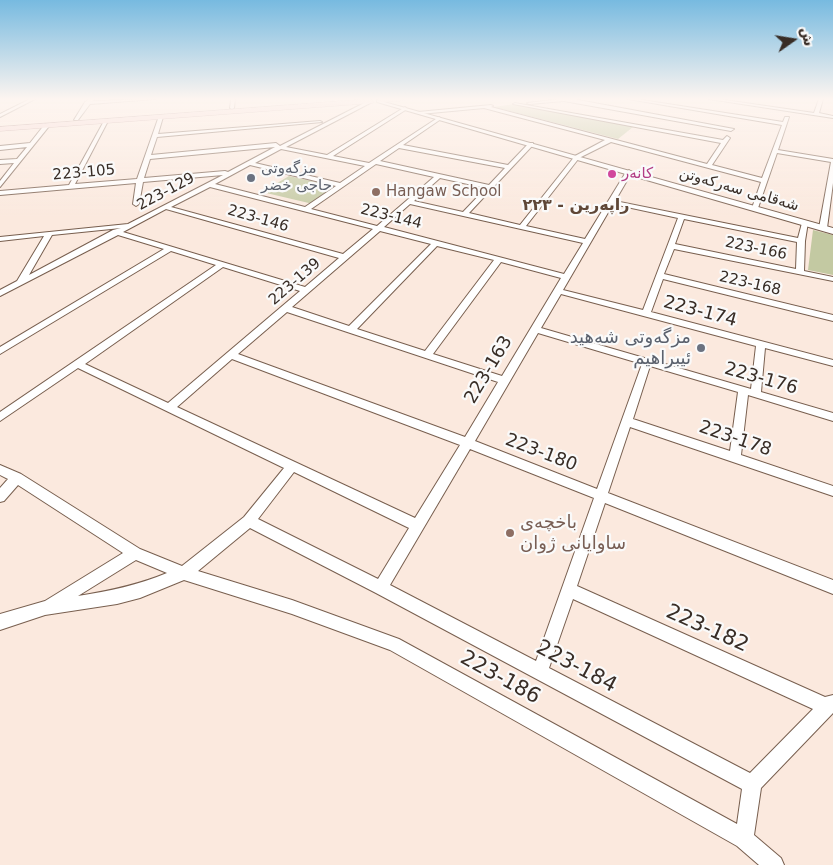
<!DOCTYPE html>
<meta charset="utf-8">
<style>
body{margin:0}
#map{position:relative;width:833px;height:865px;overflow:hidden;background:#fbe9de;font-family:"DejaVu Sans",Cairo,sans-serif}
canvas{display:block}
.north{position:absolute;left:768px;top:15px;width:50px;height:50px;-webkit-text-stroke:4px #fafafa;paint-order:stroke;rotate:77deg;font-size:14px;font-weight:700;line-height:20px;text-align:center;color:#382d26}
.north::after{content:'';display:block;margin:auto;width:18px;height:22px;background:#382d26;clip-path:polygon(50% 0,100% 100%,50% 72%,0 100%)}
</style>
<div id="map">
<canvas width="833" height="865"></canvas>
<div class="north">ش</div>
</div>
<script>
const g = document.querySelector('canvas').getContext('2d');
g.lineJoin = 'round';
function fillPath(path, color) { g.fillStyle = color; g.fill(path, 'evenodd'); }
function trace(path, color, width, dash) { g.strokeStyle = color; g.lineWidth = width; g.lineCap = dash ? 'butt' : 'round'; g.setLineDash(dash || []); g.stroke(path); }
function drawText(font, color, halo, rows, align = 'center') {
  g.font = font + ' "DejaVu Sans",Cairo,sans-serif'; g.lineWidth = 4.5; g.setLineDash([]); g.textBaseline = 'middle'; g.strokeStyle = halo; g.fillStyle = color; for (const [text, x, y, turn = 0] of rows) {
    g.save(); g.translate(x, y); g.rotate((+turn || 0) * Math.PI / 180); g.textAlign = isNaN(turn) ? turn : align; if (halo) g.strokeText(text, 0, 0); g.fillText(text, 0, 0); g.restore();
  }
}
const green = new Path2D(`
 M514 104 633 127 618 139 494 107Z
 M289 176 338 187 313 204 262 192Z
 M813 230 833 235V275L808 270Z`);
const minor = new Path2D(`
 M30 99H35L0 117V114Z
 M90 99H94L93 101 155 99 90 104 78 120H74L85 102Z
 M231 99H235L234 108 232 109 230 108Z
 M561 99H573L734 129 731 131 564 101 529 104 527 103Z
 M628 99H636L783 122 785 117H789L778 150 833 159V183L827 228 823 230 819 228 831 162 777 153 758 208 755 210 752 208 761 182 611 142 579 158 526 226 585 239 626 172 629 170 632 172 615 201 798 238 802 223 808 222 805 241 804 271 833 277V281L674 249 664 274 833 315V321L663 279 651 312 833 360V366L765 348 761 392 833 413V421L748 395 741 455 833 486V496L630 427 608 493 833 580V594L605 503 577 586 825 697 833 695V713L761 788 754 835 781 858 784 865H759L737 846 390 650 292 614 184 580 140 598 117 604 45 615 0 630V614L45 601 123 553 18 485 4 501 0 502V488L8 479 0 475V465L21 474 140 549 182 566 244 517 284 468 78 368 0 421V412L216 265 171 251 0 354V347L164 249 118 235 0 296V290L17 281 44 236 0 241V237L128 224 223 175 143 182 139 204 136 206 133 204 136 183 0 195V191L69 185 104 121 106 120 108 121 75 184 137 179 159 116 163 117 158 134 320 121 322 122 157 137 151 155 276 143 280 146 370 100 372 102 286 147 327 155 405 107 407 109 333 156 369 163 439 117 441 119 403 145 508 165 529 143H533V145L469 213 520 225 575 156 605 140 484 108 420 114 418 112 491 105 493 106 491 107 707 164 721 143 513 104 515 103 723 140 727 136 730 138 712 165 762 178 782 125ZM275 147 228 172 225 171 144 178 150 159ZM399 148 505 168 489 185 380 161ZM281 149 365 166 340 183 255 163ZM376 164 434 177 377 226 311 209ZM250 165 336 186 305 207 215 184ZM440 178 486 188 463 212 414 201ZM210 187 373 229 343 254 171 207ZM410 204 583 243 564 274 384 227ZM613 204 678 218 643 310 563 290ZM166 209 339 258 305 287 123 232ZM684 219 797 242 796 269 675 244ZM121 228 113 230 29 275 52 235ZM380 231 431 244 349 326 292 307ZM437 246 494 260 425 351 357 329ZM501 262 561 278 502 376 433 354ZM223 267 300 291 168 403 85 364ZM561 294 756 346 751 389 541 328ZM287 312 498 382 465 437 238 354ZM538 333 642 364 597 489 475 441ZM232 359 460 445 415 518 177 407ZM650 366 738 392 730 451 633 419ZM470 449 594 498 536 661 390 585ZM294 472 409 528 378 579 258 519ZM250 528 376 593 742 789 737 824 399 639 292 600 198 571ZM136 560 167 573C138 585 110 591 78 596ZM573 599 813 709 750 773 549 668Z
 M709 99H718L814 113 819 99H823L819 113 833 116V118Z
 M45 124 50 125 0 187V181L14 163 0 164V160L17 159 27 147 0 150V146L30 143Z`);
const tertiary = new Path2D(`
 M377 100 833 228V234L377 102Z`);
const primary = new Path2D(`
 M370 99 374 101 373 103 0 131V127Z
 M378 99H404L400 101 381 102 379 101Z`);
const markers = [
 [612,174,5,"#d1479c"],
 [251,178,5,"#6b7280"],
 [376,192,5,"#8d6e63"],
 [701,348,5,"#6b7280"],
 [510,533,5,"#8d6e63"]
];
const farWorshipnames = [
 ["مزگه‌وتی",261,169],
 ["حاجی خضر",261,186]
];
const farStreetnames = [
 ["223-105",84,173,-5],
 ["شەقامی سەرکەوتن",739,190,16],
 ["223-129",166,192,-28],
 ["223-144",391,217,14],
 ["223-146",258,219,16],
 ["223-166",756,249,12],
 ["223-139",295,282,-41],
 ["223-168",750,284,13]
];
const farHotelnames = [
 ["کانەر",622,174]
];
const farEducationnames = [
 ["Hangaw School",386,192]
];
const farNeighbourhoodnames = [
 ["راپەرین - ٢٢٣",576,206]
];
const streetNames = [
 ["223-174",700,312,15],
 ["223-163",489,370,-59],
 ["223-176",761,379,16],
 ["223-178",735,439,19],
 ["223-180",541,453,21]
];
const worshipNames = [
 ["مزگەوتی شەهید",691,338],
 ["ئیبراهیم",691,359]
];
const educationNames = [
 ["باخچەی",520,523],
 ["ساوایانی ژوان",520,544]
];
const nearStreetnames = [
 ["223-182",707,629,24],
 ["223-184",576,667,28],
 ["223-186",500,678,29]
];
fillPath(green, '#c3c9a2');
trace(minor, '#785f4f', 2);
trace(tertiary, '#785f4f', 2);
trace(primary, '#b18985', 1);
fillPath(minor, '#fff');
fillPath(tertiary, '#fff');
fillPath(primary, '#f7d6d4');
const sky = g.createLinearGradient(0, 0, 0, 220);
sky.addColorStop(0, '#77bae0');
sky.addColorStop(0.45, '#fdf5f0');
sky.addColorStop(1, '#fdf5f000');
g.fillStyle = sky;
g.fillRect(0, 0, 833, 220);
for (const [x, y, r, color] of markers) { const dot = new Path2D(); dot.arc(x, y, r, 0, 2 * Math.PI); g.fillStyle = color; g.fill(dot); trace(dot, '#fafafa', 2); }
drawText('15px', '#5b616d', '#fafafa', farWorshipnames, 'left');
drawText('15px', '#382d26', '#fafafa', farStreetnames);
drawText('15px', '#b23c85', '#fafafa', farHotelnames, 'left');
drawText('15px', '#785e54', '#fafafa', farEducationnames, 'left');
drawText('bold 16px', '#5f4737', '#fafafa', farNeighbourhoodnames);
drawText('18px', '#382d26', '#fafafa', streetNames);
drawText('18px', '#5b616d', '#fafafa', worshipNames, 'right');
drawText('18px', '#785e54', '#fafafa', educationNames, 'left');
drawText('21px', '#382d26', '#fafafa', nearStreetnames);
</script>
